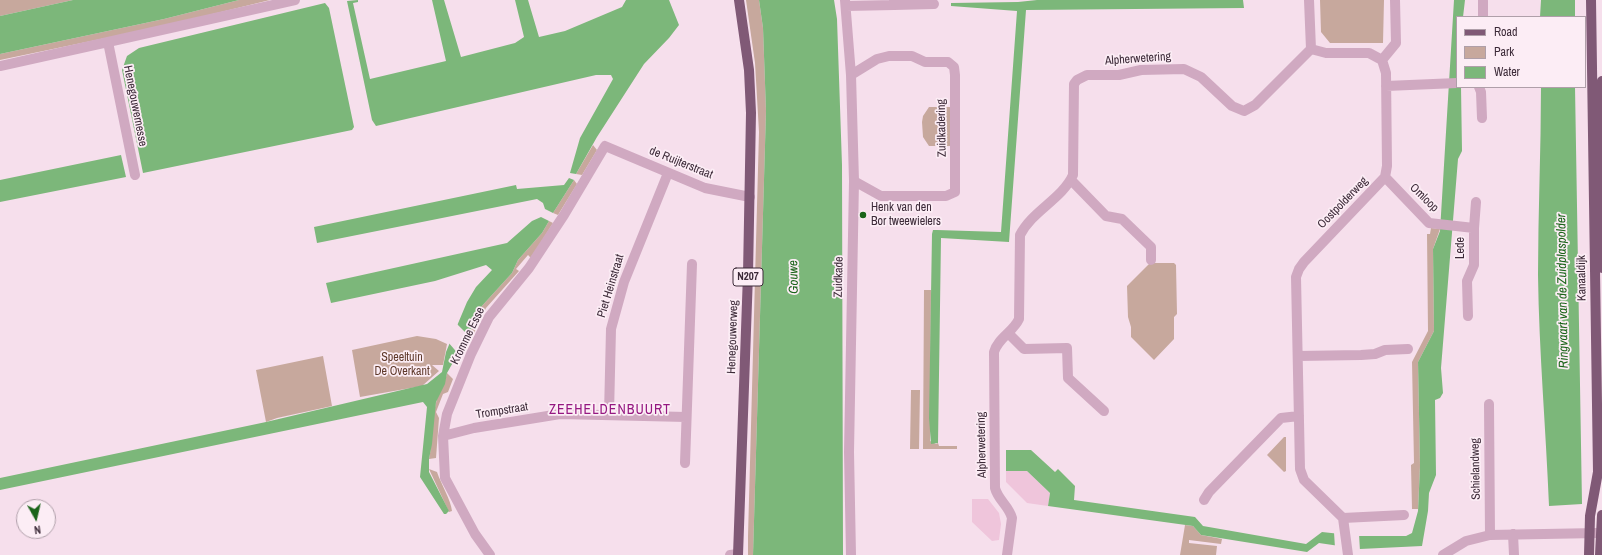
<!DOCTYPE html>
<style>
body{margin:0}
#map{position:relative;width:1602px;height:555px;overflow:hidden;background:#f6dfec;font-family:"Archivo Narrow",sans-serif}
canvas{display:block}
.legend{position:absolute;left:1456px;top:16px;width:130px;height:72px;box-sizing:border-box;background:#fcedf5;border:1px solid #af9fa9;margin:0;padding:5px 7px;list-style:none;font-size:12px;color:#3c2a38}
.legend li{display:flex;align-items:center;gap:8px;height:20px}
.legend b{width:20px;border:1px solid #af9fa9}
.north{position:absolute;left:16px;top:499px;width:40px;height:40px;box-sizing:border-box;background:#fcedf5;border:1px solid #af9fa9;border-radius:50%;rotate:172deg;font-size:11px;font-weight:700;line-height:16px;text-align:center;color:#3c2a38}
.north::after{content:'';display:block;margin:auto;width:14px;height:18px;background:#1a6419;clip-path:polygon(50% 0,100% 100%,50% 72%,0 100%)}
</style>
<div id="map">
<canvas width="1602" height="555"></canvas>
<ul class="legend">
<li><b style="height:5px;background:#805976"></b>Road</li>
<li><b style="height:11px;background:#c7a89d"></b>Park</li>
<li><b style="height:11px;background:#7cb77a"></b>Water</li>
</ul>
<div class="north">N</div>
</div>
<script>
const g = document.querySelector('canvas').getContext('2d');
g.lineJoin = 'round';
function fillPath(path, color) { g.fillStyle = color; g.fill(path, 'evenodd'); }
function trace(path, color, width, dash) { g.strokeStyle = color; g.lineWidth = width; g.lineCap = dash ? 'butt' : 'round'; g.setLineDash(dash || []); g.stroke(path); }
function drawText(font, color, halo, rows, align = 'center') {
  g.font = font + ' "Archivo Narrow",sans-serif'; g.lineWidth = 3.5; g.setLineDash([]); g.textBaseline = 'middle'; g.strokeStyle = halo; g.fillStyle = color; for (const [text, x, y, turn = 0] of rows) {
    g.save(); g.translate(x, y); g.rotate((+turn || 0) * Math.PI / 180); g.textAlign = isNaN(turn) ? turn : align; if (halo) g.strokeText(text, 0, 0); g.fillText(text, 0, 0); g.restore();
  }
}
const green = new Path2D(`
 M0 0H73L0 16Z
 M239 0H270L168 25 0 60V54L164 19Z
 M746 0H759L763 28 766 111 753 555H748V536L759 132 755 63Z
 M1320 0H1384L1383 43H1330L1321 32Z
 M929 107H951V146H929L923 137 922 122 923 116Z
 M593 145 597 150 582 175 576 174Z
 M574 180 577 184 558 215 553 213Z
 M549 221 553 223 531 258 528 255 516 269 519 271 486 308 472 337 468 336 481 307 512 273 518 260 542 233Z
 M1431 228 1440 229 1433 249 1434 331 1418 362 1420 466 1418 509H1412L1411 465 1414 463 1412 362 1428 331 1427 234H1430Z
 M1150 263H1174L1176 265 1177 314 1174 317V339L1154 360 1131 337V327L1128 317 1127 286Z
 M924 290H931L930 441 936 444 938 443 939 446H957V449H923Z
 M417 336 436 339 447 344 443 365H432L439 371 422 386 360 397 352 350Z
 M323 356 332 406 277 418 266 422 256 370Z
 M447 373 453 379 448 392 443 394 436 412 439 418 436 458 429 459C433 441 431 421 436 403 438 392 445 384 447 373Z
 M911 390H920L919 449H910Z
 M1284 437H1286V471L1284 472 1267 455Z
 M429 469 437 472C441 484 451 500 452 511L449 512Z
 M1185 525 1193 526 1201 535 1222 539 1221 544 1189 540V543L1217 546 1216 555H1180Z`);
const plaza = new Path2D(`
 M1006 471H1027L1050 493 1048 506 1027 503 1006 482Z
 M972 499H988L999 513 1001 524 999 540 992 541 972 522Z`);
const water = new Path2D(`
 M73 0H239L164 19 0 54V16Z
 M358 0V2L353 3 370 79 446 61 432 0H444L461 57 515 43 524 37 515 0H528L539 37 565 31 622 7 626 0H669L679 25 669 38 644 64 597 137 576 174 570 173 580 138 613 79 611 75H596L570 81 376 126 372 120 347 1Z
 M759 0H834L837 19 842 165 843 555H753L766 111 763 28Z
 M1037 0H1243L1244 8 1026 10 1009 242 941 238 938 443 931 444 929 418 932 234 933 230H937L1001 232 1017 11 951 6V3L1018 2Z
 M1454 0H1465L1463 17H1457V87H1461L1462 151 1458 159 1441 368 1443 393 1440 398 1435 400 1436 475 1429 493 1428 511 1422 546 1360 549 1319 543 1307 552 1201 535 1193 526 1048 506 1050 493 1027 471H1006V450H1031L1055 472 1058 469 1075 486 1074 500 1195 517 1203 526 1306 544 1322 532 1359 536H1406L1412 533 1418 511 1420 466 1418 362 1434 331 1433 249 1440 231Z
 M1541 0H1575V17H1540Z
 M325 3 329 8 354 127 352 130 143 173 122 70 127 56 139 48Z
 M1541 87H1575L1582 504 1549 506C1546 430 1539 352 1538 275 1538 212 1541 150 1541 87Z
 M121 155 126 177 0 202V180Z
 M569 178 574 180 553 213 545 209 543 203 537 199 317 243 314 227 516 185 517 189 564 185Z
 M541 217 549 221 542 233 518 260 512 273 481 307 468 336 447 373 445 384 436 402 432 444 429 459V472L449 511 446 514H444L420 477 427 407 423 402 0 490V478L266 422 427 384 442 372 446 352 467 302 476 287 492 270 486 265 435 281 331 303 326 283 507 243 532 221Z`);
const pier = new Path2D(`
 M457 324 470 337 460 356 448 342Z
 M1334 532 1359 534 1360 551 1335 548Z`);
const minor = new Path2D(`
 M845 0 851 75 854 181 849 452 851 555
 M1309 0 1311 49
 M1483 1V17
 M894 5 934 4
 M846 6 894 5V0
 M1311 49 1326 53H1369L1382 60 1386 73 1387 166 1385 177 1304 262 1299 269 1296 277 1300 469 1304 480 1343 518 1348 555
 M1382 60 1396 43 1395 0
 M0 66 108 42
 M851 75 877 59 889 56H912L925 62H948L954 67 955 75V192L946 196H881L854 181
 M1386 86 1457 83
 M1479 87 1481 92 1482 118
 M135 175 108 42 295 0
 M1385 177 1429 223 1474 228
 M1071 180 1106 216 1122 219 1149 245 1151 247V260
 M1468 316 1467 281 1474 265V228L1476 202
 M1008 333 1024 349 1067 348 1068 378 1104 411
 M1298 356 1361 355 1375 354 1385 350 1408 349
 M1489 404 1490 535
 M609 414 611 329 624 282 668 173
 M443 436 474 428 560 414 686 417
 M685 463 692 264
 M1204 500 1209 492 1281 418 1299 416
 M1343 518 1404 515
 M1513 534 1514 555
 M490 555 475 534 445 478 443 436 447 414 471 354 489 317 529 268 564 215 605 146 705 188 750 197
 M730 555 738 554
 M1007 555 1012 518C1009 506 998 500 995 488L994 352C998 338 1013 332 1019 319L1020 235C1032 211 1062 199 1073 175L1074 84 1077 80 1087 75H1119L1141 70 1184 69 1201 77 1232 106 1244 111 1255 105 1311 49
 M1443 555 1466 541 1490 535 1598 533`);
const major = new Path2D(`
 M1602 81 1600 110 1602 268
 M738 555 748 274 751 113 749 70 739 0
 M1589 555 1590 516 1598 472 1591 0
 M1600 555 1602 515`);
const markers = [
 [863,215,4,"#1a6419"]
];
const shields = [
 [748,277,30]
];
const shieldNames = [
 ["N207",748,277]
];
const streetNames = [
 ["Alpherwetering",1138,59,-4],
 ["Henegouwernesse",135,106,79],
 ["Zuidkadering",942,128,-91],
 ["de Ruijterstraat",681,163,22],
 ["Omloop",1424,198,44],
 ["Oostpolderweg",1343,203,-46],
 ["Lede",1461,248,-90],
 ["Zuidkade",839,277,-89],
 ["Kanaaldijk",1582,278,-91],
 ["Piet Heinstraat",611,286,-73],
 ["Kromme Esse",468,336,-64],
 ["Henegouwerweg",733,337,-88],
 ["Trompstraat",502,411,-9],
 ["Alpherwetering",982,445,-91],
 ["Schielandweg",1476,469,-91]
];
const poiNames = [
 ["Henk van den",871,208],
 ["Bor tweewielers",871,222]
];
const parkNames = [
 ["Speeltuin",402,358],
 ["De Overkant",402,372]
];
const waterNames = [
 ["Gouwe",794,277,-91],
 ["Ringvaart van de Zuidplaspolder",1563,291,-91]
];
const quarterNames = [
 ["ZEEHELDENBUURT",610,410]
];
fillPath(green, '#c7a89d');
fillPath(plaza, '#efc5db');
fillPath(water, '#7cb77a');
fillPath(pier, '#f6dfec');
trace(minor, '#d0a9c1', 10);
trace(major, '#805976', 10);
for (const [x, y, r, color] of markers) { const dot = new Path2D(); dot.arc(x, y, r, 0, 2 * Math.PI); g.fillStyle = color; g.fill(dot); trace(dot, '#fcedf5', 1.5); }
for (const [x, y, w] of shields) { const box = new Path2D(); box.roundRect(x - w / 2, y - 9, w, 18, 3); g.fillStyle = '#fcedf5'; g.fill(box); trace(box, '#3c2a38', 1); }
drawText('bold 11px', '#3c2a38', null, shieldNames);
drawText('12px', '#3c2a38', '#fcedf5', streetNames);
drawText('12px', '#3c2a38', '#fcedf5', poiNames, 'left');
drawText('12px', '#5e392a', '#fcedf5', parkNames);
drawText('italic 13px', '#1a6419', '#fcedf5', waterNames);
g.letterSpacing = '1px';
drawText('14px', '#951881', '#fcedf5', quarterNames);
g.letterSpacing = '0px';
</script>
